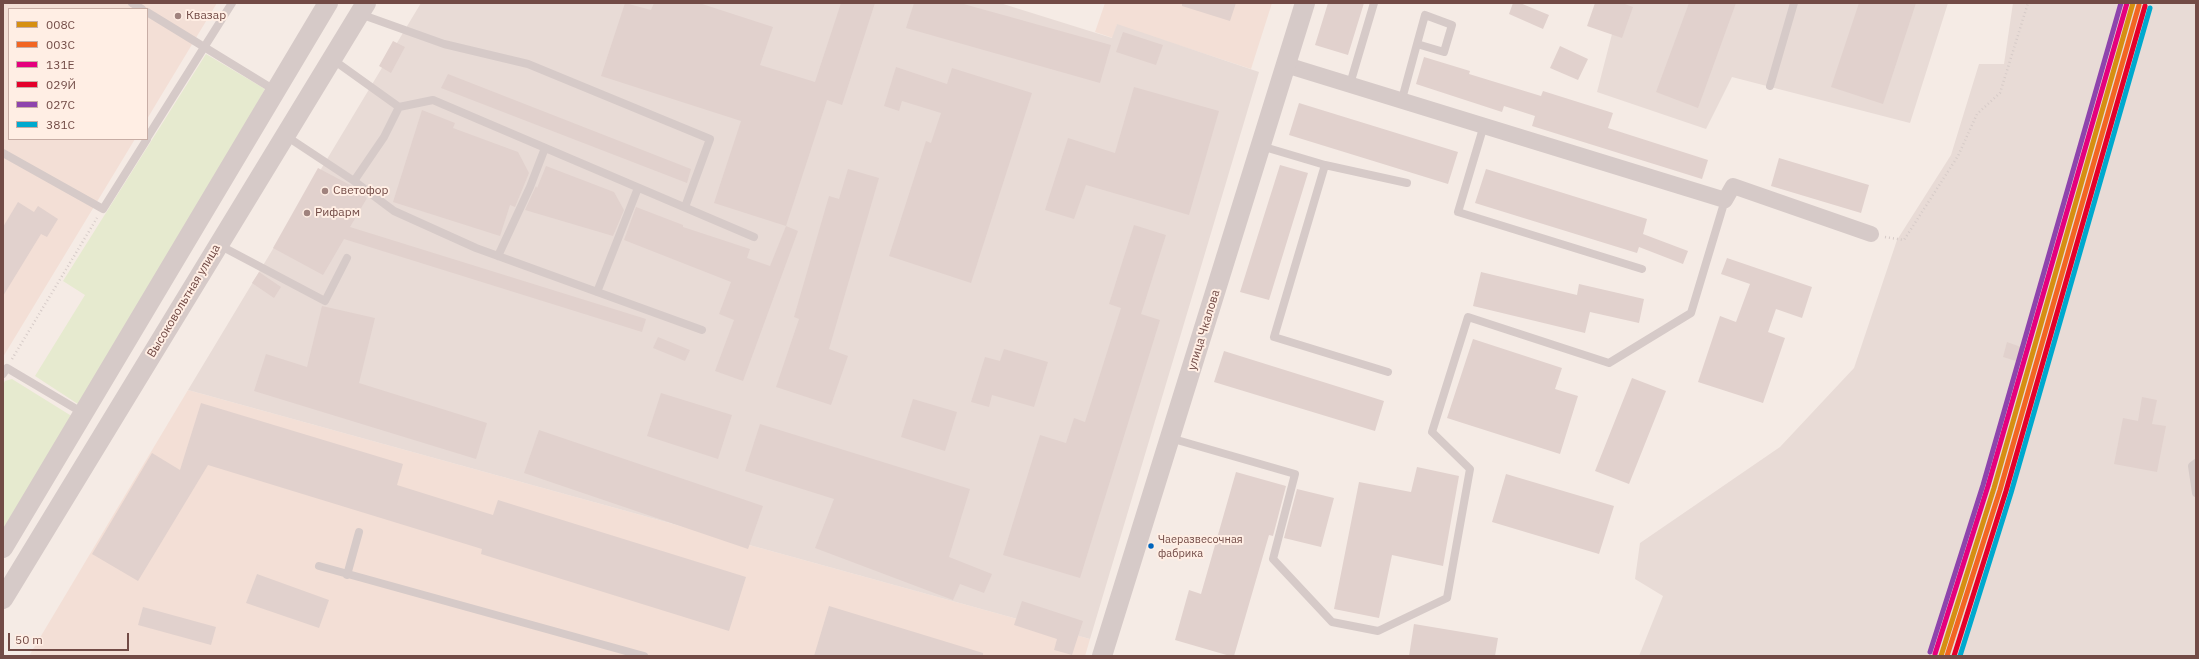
<!DOCTYPE html>
<meta charset="utf-8">
<style>
body{margin:0}
#map{position:relative;width:2199px;height:659px;overflow:hidden;background:#f5ebe5;font-family:"IBM Plex Sans",sans-serif}
canvas{display:block}
.frame{position:absolute;inset:0;border:4px solid #724b46;pointer-events:none}
.legend{position:absolute;left:8px;top:8px;width:140px;height:132px;box-sizing:border-box;background:#ffeee4;border:1px solid #c7ada5;margin:0;padding:5px 7px;list-style:none;font-size:12px;color:#724b46}
.legend li{display:flex;align-items:center;gap:8px;height:20px}
.legend b{width:20px;border:1px solid #c7ada5}
.scale{position:absolute;left:8px;top:633px;width:121px;height:18px;box-sizing:border-box;border:2px solid #724b46;border-top:0;padding-left:5px;font-size:12px;line-height:14px;white-space:nowrap;color:#724b46;-webkit-text-stroke:3px #ffeee4;paint-order:stroke}
</style>
<div id="map">
<canvas width="2199" height="659"></canvas>
<div class="frame"></div>
<ul class="legend">
<li><b style="height:5px;background:#d68f12"></b>008С</li>
<li><b style="height:5px;background:#f26522"></b>003С</li>
<li><b style="height:5px;background:#e5007d"></b>131Е</li>
<li><b style="height:5px;background:#e4002b"></b>029Й</li>
<li><b style="height:5px;background:#8e44ad"></b>027С</li>
<li><b style="height:5px;background:#00a9ce"></b>381С</li>
</ul>
<div class="scale">50 m</div>
</div>
<script>
const g = document.querySelector('canvas').getContext('2d');
g.lineJoin = 'round';
function fillPath(path, color) { g.fillStyle = color; g.fill(path, 'evenodd'); }
function trace(path, color, width, dash) { g.strokeStyle = color; g.lineWidth = width; g.lineCap = dash ? 'butt' : 'round'; g.setLineDash(dash || []); g.stroke(path); }
function drawText(font, color, halo, rows, align = 'center') {
  g.font = font + ' "IBM Plex Sans",sans-serif'; g.lineWidth = 4; g.setLineDash([]); g.textBaseline = 'middle'; g.strokeStyle = halo; g.fillStyle = color; for (const [text, x, y, turn = 0] of rows) {
    g.save(); g.translate(x, y); g.rotate((+turn || 0) * Math.PI / 180); g.textAlign = isNaN(turn) ? turn : align; if (halo) g.strokeText(text, 0, 0); g.fillText(text, 0, 0); g.restore();
  }
}
const residential = new Path2D(`
 M3 3H217L147 119V9H9V139H135L3 357Z
 M1105 3H1272L1251 69 1117 25 1113 38 1095 32Z
 M188 390 1090 639 1085 656H29Z`);
const industrial = new Path2D(`
 M421 3H1000L1112 38 1117 24 1259 72 1090 639 188 390Z
 M1620 3H1948L1910 123 1732 77 1706 129 1597 92Z
 M2013 3H2196V656H1639L1663 596 1635 579 1640 543 1780 447 1854 368 1897 240 1951 155 1979 64H2004Z`);
const green = new Path2D(`
 M206 54 265 89 179 242 81 406 35 376 85 295 63 281Z
 M12 379 78 420 3 538V385L5 381Z`);
const building = new Path2D(`
 M625 3 651 10 654 3H699L773 27 760 65 815 82 841 3H875L842 105 827 100 786 226 714 203 741 121 601 76Z
 M914 3H960L1111 45 1100 83 906 28Z
 M1182 3H1236L1230 21 1182 6Z
 M1328 3H1364L1348 55 1315 45Z
 M1513 3H1520L1549 15 1543 29 1509 14Z
 M1595 3H1622L1633 7 1622 38 1587 26Z
 M1689 3H1736L1698 108 1656 92Z
 M1859 3H1916L1883 104 1831 87Z
 M1123 32 1163 45 1156 65 1116 52Z
 M393 41 405 47 391 73 379 66Z
 M1560 46 1588 59 1578 80 1550 68Z
 M1424 57 1470 71 1469 74 1541 96 1543 91 1613 113 1608 128 1708 160 1702 179 1532 126 1535 116 1504 106 1502 112 1416 84Z
 M896 67 947 84 952 68 1032 93 971 283 889 256 926 141 931 143 941 113 902 101 899 111 884 106Z
 M448 74 691 169 687 183 441 88Z
 M1134 87 1219 111 1189 215 1086 185 1074 219 1045 210 1068 138 1115 153Z
 M1299 103 1458 152 1448 184 1289 135Z
 M422 110 455 123 453 128 518 152 529 173 515 207 510 205 500 236 393 202Z
 M1779 158 1869 185 1861 213 1771 186Z
 M1280 165 1308 173 1269 300 1240 292Z
 M546 166 614 192 624 210 613 236 525 210 536 186 537 188Z
 M318 168 352 186 367 198 350 227 646 319 642 332 344 239 323 275 273 248Z
 M848 169 879 178 829 349 848 356 831 405 776 387 799 319 794 317 829 196 839 199Z
 M1486 169 1647 219 1643 234 1688 251 1683 264 1639 247 1637 253 1475 203Z
 M18 202 34 212 38 206 58 219 47 237 41 234 3 296V227Z
 M636 207 683 225V227L750 249 747 258 770 266 786 226 798 231 743 381 715 371 734 320 719 314 731 282 624 240Z
 M1134 225 1166 235 1141 314 1160 320 1080 578 1003 555 1040 435 1066 443 1074 418 1085 422 1121 308 1109 304Z
 M1727 258 1812 287 1802 318 1776 309 1768 332 1785 338 1763 403 1698 382 1720 316 1736 322 1750 284 1721 274Z
 M259 272 281 287 274 298 252 283Z
 M1481 272 1577 295 1579 284 1644 299 1639 323 1590 312 1585 333 1473 306Z
 M322 306 375 318 359 383 487 423 476 459 254 391 266 354 307 367Z
 M658 337 690 350 685 361 653 348Z
 M1473 339 1562 368 1555 389 1578 396 1560 454 1447 418Z
 M2007 342 2021 347 2016 361 2003 357Z
 M1004 349 1048 362 1034 407 992 395 989 407 971 402 985 357 1000 361Z
 M1224 351 1384 401 1375 431 1214 382Z
 M1632 378 1666 391 1629 484 1595 471Z
 M661 393 732 415 718 459 647 436Z
 M2142 397 2157 400 2152 424 2166 426 2157 472 2114 464 2123 418 2138 421Z
 M913 399 957 412 945 451 901 437Z
 M201 403 403 464 397 485 493 515 498 500 746 577 729 631 481 554 482 549 208 465 138 581 92 554 152 453 180 470Z
 M760 424 970 489 949 557 992 574 984 593 960 584 953 600 815 548 834 499 745 471Z
 M539 430 763 506 748 549 524 473Z
 M1417 467 1459 476 1443 566 1392 555 1379 618 1334 609 1359 482 1411 492Z
 M1236 472 1286 486 1273 536 1269 535 1234 656H1230L1175 640 1189 590 1201 594Z
 M1506 474 1614 506 1599 554 1492 522Z
 M1297 489 1334 498 1321 547 1284 538Z
 M257 574 329 600 319 628 246 603Z
 M1022 601 1083 621 1072 655 1054 650 1057 639 1014 625Z
 M829 606 983 653V656H814Z
 M143 607 216 627 211 645 138 625Z
 M1414 624 1498 638 1495 656H1409Z`);
const path = new Path2D(`
 M1885 237 1904 240 1958 156 1977 114 2000 93 2028 3
 M12 359 97 218`);
const service = new Path2D(`
 M132 3 142 9
 M147 12 276 91
 M360 14 444 44 528 64 710 139 685 207
 M1350 84 1374 3
 M1770 86 1794 3
 M1402 99 1417 44 1444 52 1452 25 1425 15 1417 44
 M399 107 433 100 754 237
 M1484 125 1458 212 1642 269
 M286 136 354 181 384 137 399 107 332 59
 M147 138 232 3
 M1261 146 1325 165 1407 183
 M3 153 103 209 147 139
 M1325 165 1274 337 1388 372
 M354 181 394 211 476 248 702 330
 M219 245 325 301 347 258
 M498 256 530 187 545 148
 M597 292 638 188
 M3 374 7 368 83 413
 M1170 438 1295 474 1273 559 1332 622 1378 631 1447 598 1470 469 1432 432 1468 317 1609 363 1691 313 1725 200
 M2196 463 2192 466 2196 493
 M319 566 644 656
 M347 575 359 532`);
const minor = new Path2D(`
 M1286 65 1725 200 1733 186 1871 234`);
const tertiary = new Path2D(`
 M3 548 328 3
 M3 599 366 3
 M1102 656 1305 3`);
const rail1 = new Path2D(`
 M1941 656 1994 488 2133 3`);
const rail2 = new Path2D(`
 M1947 656 2000 490 2139 5`);
const rail3 = new Path2D(`
 M1935 654 1988 486 2127 3`);
const rail4 = new Path2D(`
 M1954 656 2006 491 2145 6`);
const rail5 = new Path2D(`
 M1930 652 1983 485 2121 3`);
const rail6 = new Path2D(`
 M1960 656 2011 493 2150 8`);
const markers = [
 [178,16,4,"#a0837e"],
 [325,191,4,"#a0837e"],
 [307,213,4,"#a0837e"],
 [1151,546,3.5,"#0065bd"]
];
const busNames = [
 ["Чаеразвесочная",1158,540],
 ["фабрика",1158,554]
];
const poiNames = [
 ["Квазар",186,16],
 ["Светофор",333,191],
 ["Рифарм",315,213]
];
const streetNames = [
 ["Высоковольтная улица",184,301,-59],
 ["улица Чкалова",1204,330,-73]
];
fillPath(residential, '#f3dfd6');
fillPath(industrial, '#e8dbd6');
fillPath(green, '#e6eacf');
fillPath(building, '#e1d1cd');
trace(path, '#d6cbc8', 2.5, [1, 3]);
trace(service, '#d6cac8', 8);
trace(minor, '#d6cac8', 16);
trace(tertiary, '#d6cac8', 20);
trace(rail1, '#d68f12', 5);
trace(rail2, '#f26522', 5);
trace(rail3, '#e5007d', 5);
trace(rail4, '#e4002b', 5);
trace(rail5, '#8e44ad', 5);
trace(rail6, '#00a9ce', 5);
for (const [x, y, r, color] of markers) { const dot = new Path2D(); dot.arc(x, y, r, 0, 2 * Math.PI); g.fillStyle = color; g.fill(dot); trace(dot, '#ffeee4', 1.5); }
drawText('11px', '#724b46', '#ffeee4', busNames, 'left');
drawText('12px', '#724b46', '#ffeee4', poiNames, 'left');
drawText('12px', '#724b46', '#ffeee4', streetNames);
</script>
